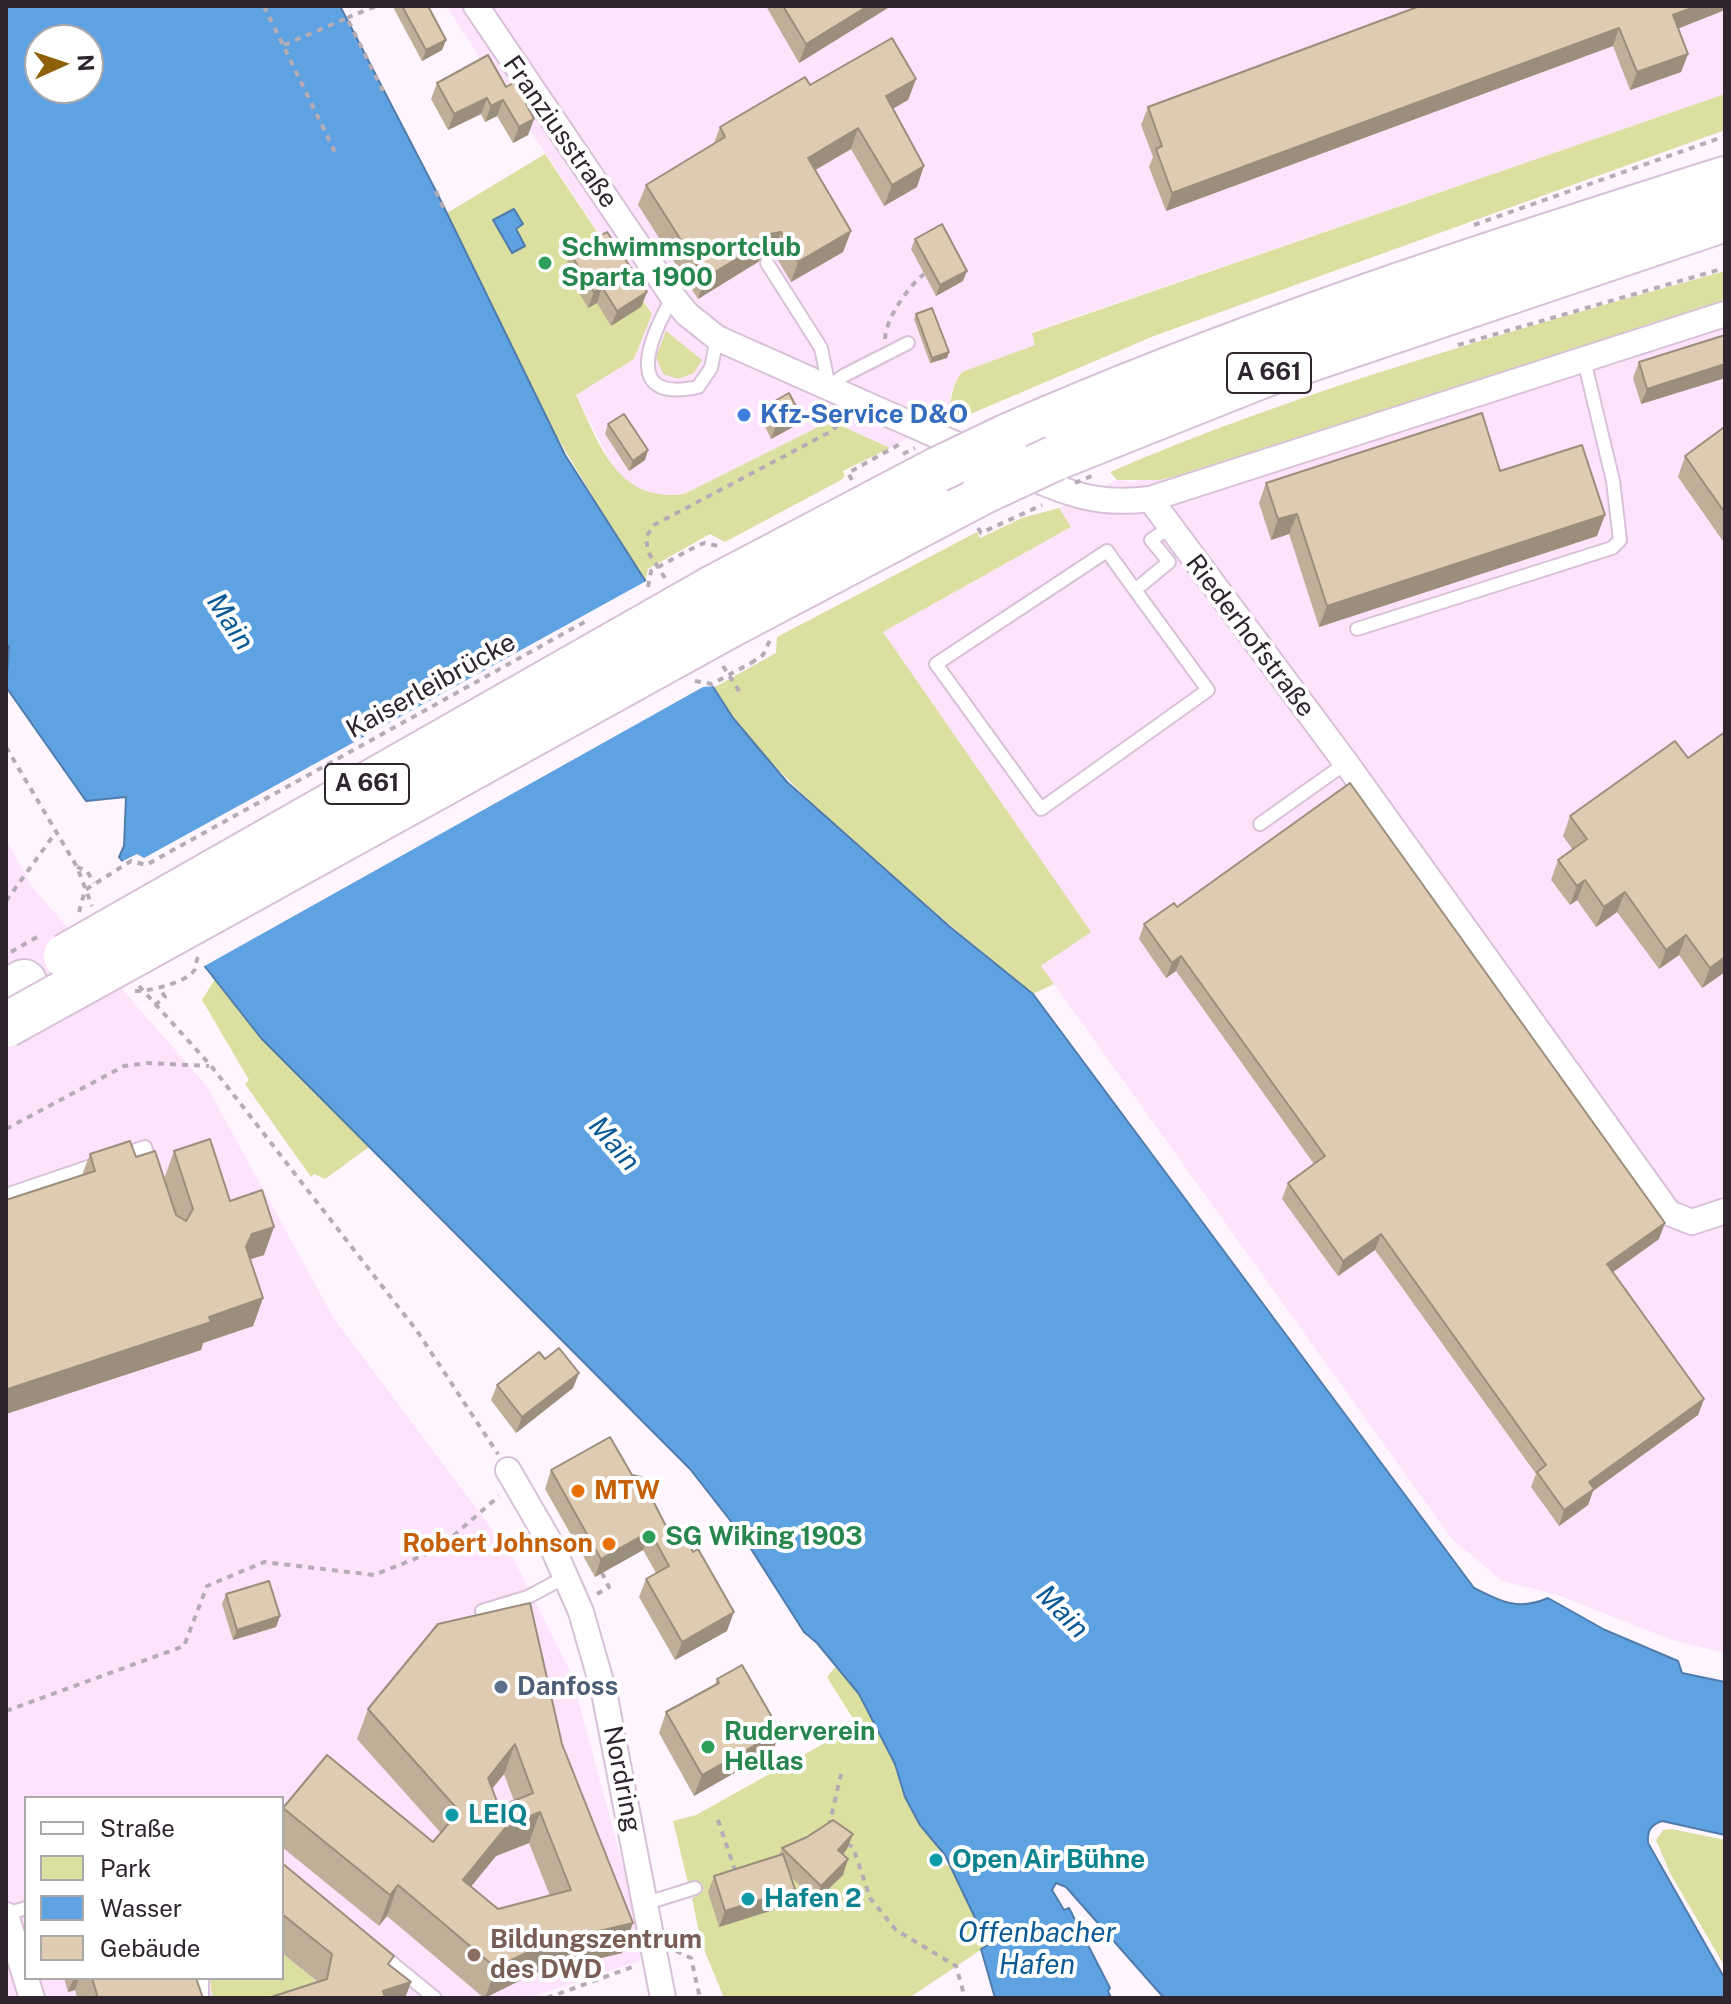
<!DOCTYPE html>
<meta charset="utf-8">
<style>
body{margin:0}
#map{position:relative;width:1731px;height:2004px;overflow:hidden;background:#fef5fe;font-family:"Public Sans",sans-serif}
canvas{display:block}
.frame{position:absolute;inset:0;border:8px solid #2e252e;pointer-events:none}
.legend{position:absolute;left:24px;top:1796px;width:260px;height:184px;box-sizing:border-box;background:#fff;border:2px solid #aba8ab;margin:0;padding:10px 14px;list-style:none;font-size:24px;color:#2e252e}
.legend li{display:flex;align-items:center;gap:16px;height:40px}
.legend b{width:40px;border:2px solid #aba8ab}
.north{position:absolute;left:24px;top:24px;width:80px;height:80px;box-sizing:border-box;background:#fff;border:2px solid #aba8ab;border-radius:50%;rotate:87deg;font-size:22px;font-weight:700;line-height:32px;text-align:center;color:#2e252e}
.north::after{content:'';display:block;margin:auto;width:28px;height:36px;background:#8e6009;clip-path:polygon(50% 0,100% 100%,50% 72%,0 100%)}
</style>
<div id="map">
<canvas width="1731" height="2004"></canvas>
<div class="frame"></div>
<ul class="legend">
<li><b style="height:10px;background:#fff"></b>Straße</li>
<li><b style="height:22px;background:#dbe0a1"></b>Park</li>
<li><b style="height:22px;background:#5ea2e2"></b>Wasser</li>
<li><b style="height:22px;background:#decbb1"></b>Gebäude</li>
</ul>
<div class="north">N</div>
</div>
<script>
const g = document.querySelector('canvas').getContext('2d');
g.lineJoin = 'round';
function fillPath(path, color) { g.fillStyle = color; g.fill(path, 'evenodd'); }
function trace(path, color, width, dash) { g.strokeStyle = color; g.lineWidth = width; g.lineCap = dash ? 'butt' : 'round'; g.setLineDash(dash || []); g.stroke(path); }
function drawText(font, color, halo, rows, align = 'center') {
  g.font = font + ' "Public Sans",sans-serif'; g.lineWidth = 8; g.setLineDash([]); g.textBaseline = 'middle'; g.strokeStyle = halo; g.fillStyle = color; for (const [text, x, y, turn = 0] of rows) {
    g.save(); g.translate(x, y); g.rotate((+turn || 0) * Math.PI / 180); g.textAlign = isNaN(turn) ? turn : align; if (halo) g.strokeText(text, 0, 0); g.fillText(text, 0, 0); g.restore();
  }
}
const built = new Path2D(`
 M446 6H1725V94L1032 332 1036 345 962 372 950 394 951 407 946 417 890 448 822 418 820 426 684 494 665 496 644 492 627 481 613 467 576 395 634 359 652 313 509 99 484 72 477 53Z
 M1725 300V1653L1672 1640 1558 1595 1502 1581 1451 1538 1041 966 1090 932 883 632 1071 527 1059 508 1117 480 1131 482 1203 470Z
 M6 839 32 887 206 1085 333 1317 512 1556 571 1673 644 1944 639 1961 528 1998H6ZM26 1798H282V1978H26Z`);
const green = new Path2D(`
 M1725 94V130L1154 336 954 421 946 417C953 401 950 387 962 372L1035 345 1032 333Z
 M545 154 652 314 634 359 576 395C600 445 617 503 684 494L820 426 822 417 890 448 843 471 845 476 841 480 725 542 710 534 648 569 645 584 541 410 447 213Z
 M1725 271V300L1202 470 1160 480H1117L1110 472C1308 387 1517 329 1725 271Z
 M666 331 702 360 694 373 678 379 663 374 656 357Z
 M1059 508 1071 527 883 632 1091 932 1041 966 1054 984 1033 994C976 948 921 901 866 852 808 801 756 753 713 688L776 653 777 637 977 532 980 538 1022 518Z
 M215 979 261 1038 369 1147 325 1179 314 1174 311 1177 245 1084 249 1080 202 1000Z
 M835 1667 859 1694 895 1764 905 1797 920 1825 937 1845 946 1866 951 1864 988 1945 909 1998H724L701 1942 692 1898 697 1896 693 1882 688 1883 673 1821 696 1815 857 1725 827 1677Z
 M1672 1829 1725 1840V1967L1670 1873 1656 1840 1663 1830Z
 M282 1953 326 1989 318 1998H212L210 1978H282Z`);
const water = new Path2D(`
 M6 6H340L436 191 565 455 733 718 787 782 950 927 1033 994 1474 1588C1502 1602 1518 1611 1548 1598L1605 1630 1678 1661 1682 1673 1725 1682V1835L1662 1821C1651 1825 1647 1830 1648 1843L1725 1979V1998H1164L1066 1887 1056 1883 1052 1890 1064 1910 1069 1908 1110 1988 1108 1991 1111 1998H995L981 1949 988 1945 945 1855 920 1825 905 1797 895 1764 859 1694 817 1643 804 1632 744 1538 690 1469 261 1038 119 857 124 846 126 797 86 801 6 687 9 647 6 643ZM40 40H88V88H40Z
 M514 209 523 224 516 229 525 246 512 253 493 220Z`);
const pier = new Path2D(`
 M648 580 716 686 703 687 201 968 119 863 137 854 144 858Z`);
const path = new Path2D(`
 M264 6 335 152
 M347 18 376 6
 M284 45 347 18 383 91
 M436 191 444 209
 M1474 225 1725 136
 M885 339C886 318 908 287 924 274
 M1458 345 1725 268
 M852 480 848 473 902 443
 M978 528 981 533 1042 505
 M689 550 704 543 723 547
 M665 578 648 552 646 537 654 525 828 433 848 418
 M751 663 763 655 771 638
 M723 666 741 694
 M6 747 77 867 92 906
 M77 867 87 871 94 883
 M6 901 56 832
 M11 952 42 934
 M139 986 212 1067 417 1331 498 1454
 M155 1005 165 997 160 988
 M6 1129 124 1066 147 1063 209 1066
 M597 1594 609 1587 602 1573
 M6 1711 184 1646 207 1586 264 1562 374 1575 437 1550 499 1496
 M718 1820 736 1873
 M829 1826 841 1774
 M847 1844 853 1847 870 1898 896 1930 956 1966 965 1998
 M676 1951 691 1958 700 1998
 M547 1998 635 1966`);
const lane = new Path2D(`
 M767 263 821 348 829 387 843 376 908 343
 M673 297C652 333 619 404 698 387L711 368 717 338
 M1135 590 1107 551 936 664 1041 809 1208 690 1135 590 1169 562 1151 540 1169 528
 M1357 629 1612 548 1620 540 1613 481 1584 360
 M1260 824 1346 763
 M119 1156 145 1147 152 1168
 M6 1195 97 1164
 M482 1611 528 1597 565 1577
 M647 1903 695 1888
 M6 1914 26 1908
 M381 1954 435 1998
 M202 1978V1998`);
const street = new Path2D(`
 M476 6 673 297 687 314 717 338 978 454
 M1018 472C1067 493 1096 506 1150 499L1725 314
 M1150 499 1346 763 1669 1213 1692 1222 1725 1211
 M508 1470 552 1546 581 1612 604 1692 663 1998
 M6 1915 32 1998`);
const highway = new Path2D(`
 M1006 437C1240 334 1482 256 1725 179
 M1055 458 1266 374 1725 219
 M711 589 937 470
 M730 625 984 491
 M6 992 24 982`);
const pathBridge = new Path2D(`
 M903 454 915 448
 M1075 483 1094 475
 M648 587 651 571 689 550
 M695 681 712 684 751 663
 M79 912 85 890 131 861 146 865 588 620
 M135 991C148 992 189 982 195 969 196 965 196 961 198 957`);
const highwayBridge = new Path2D(`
 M937 470 1006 437
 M984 491 1055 458
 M66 956 711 589
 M6 1025 730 625`);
const wall = new Path2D(`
 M395 6H428L446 40 442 50 422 61 394 9Z
 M766 6H891L799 63Z
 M1725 10 1678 28 1688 54 1681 72 1630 90 1613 46 1166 211 1149 167 1153 157 1141 125 1148 107Z
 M916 79 908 100 893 108 917 187 884 206 851 149 815 170 851 231 843 252 791 282 773 252 763 255 758 262 698 299 638 205 646 185 714 143 720 127 810 85Z
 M437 83 506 87 534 119 528 135 513 143 497 116 485 122 481 114 448 130 431 99Z
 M915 239 963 281 936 296 911 249Z
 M570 253 647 292 641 307 611 326 597 303 588 308 565 269Z
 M916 314 949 352 947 358 930 363 914 319Z
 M1725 335V378L1641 404 1633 378 1639 362Z
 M768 405 793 427 771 439 762 420Z
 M608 424 648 450 645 460 629 471 605 434Z
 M1725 430V544L1678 477 1685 456Z
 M1500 471 1597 536 1319 627 1289 534 1271 540 1259 503 1266 483Z
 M1725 732V972L1702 988 1679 955 1659 969 1617 912 1596 927 1577 900 1570 905 1551 880 1558 860 1573 850 1563 836 1570 816 1688 758Z
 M1177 907 1659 1239 1613 1272 1704 1399 1698 1415 1593 1491 1588 1505 1559 1526 1531 1487 1536 1474 1375 1250 1338 1276 1282 1199 1288 1183 1314 1164 1176 971 1166 978 1139 939 1144 924Z
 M174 1151 230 1201 264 1255 250 1259 263 1298 253 1326 203 1343 201 1350 6 1414V1200L82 1175 90 1154 136 1157 164 1179Z
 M545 1359 579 1373 573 1388 516 1433 491 1400 497 1385Z
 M551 1470 632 1475 674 1542 727 1631 675 1660 639 1597 646 1579 656 1573 643 1550 595 1577 545 1489Z
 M226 1594 280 1616 276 1627 233 1640 222 1604Z
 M717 1679 773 1751 694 1796 659 1733 666 1712 715 1685Z
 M368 1709 562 1744 622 1953 533 1974 484 1998 387 1916 379 1926 282 1847V1812L283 1808 433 1842 441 1833 357 1739ZM504 1774 514 1801 499 1807 492 1789ZM529 1843 550 1896 498 1909 471 1886 496 1856Z
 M782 1848 847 1849 843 1854V1875L816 1901 791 1877 795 1889 789 1905 719 1927 708 1892 714 1876 779 1855Z
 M282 1863 391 1966 411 1982 405 1998H268L318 1982 282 1953Z
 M64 1978H196L203 1998H77L75 1990 68 1992Z`);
const shadedWall = new Path2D(`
 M868 6H891L799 63 806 44Z
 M1697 6H1725V10L1667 33 1673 15Z
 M1619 28 1613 46 1166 211 1172 193Z
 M446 40 442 50 422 61 426 50Z
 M1688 54 1681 72 1630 90 1637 72Z
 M916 79 908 100 879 117 886 96Z
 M487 98 481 114 448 130 454 114Z
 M503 100 497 116 485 122 491 106Z
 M534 119 528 135 513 143 519 127Z
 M858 128 851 149 800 179 808 158Z
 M924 166 917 187 884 206 892 185Z
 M851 231 843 252 791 282 798 262Z
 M781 232 773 252 763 255 758 262 698 299 705 278 770 234Z
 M967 271 963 281 936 296 940 285Z
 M602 287 597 303 588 308 594 292Z
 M647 292 641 307 611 326 617 311Z
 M949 352 947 358 930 363 932 358Z
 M1725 364V378L1641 404 1647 389Z
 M799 412 793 427 771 439 777 423Z
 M648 450 645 460 629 471 633 461Z
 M1297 514 1289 534 1271 540 1278 519Z
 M1605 515 1597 536 1319 627 1327 606Z
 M1585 880 1577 900 1570 905 1577 886Z
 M1625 892 1617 912 1596 927 1604 907Z
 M1686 935 1679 955 1659 969 1666 950Z
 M1181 956 1176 971 1166 978 1172 963Z
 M1725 957V972L1702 988 1710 968Z
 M1665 1223 1659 1239 1602 1280 1607 1264Z
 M274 1227 264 1255 242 1262 246 1247 252 1234Z
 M1381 1234 1375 1250 1338 1276 1343 1261Z
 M263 1298 253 1326 203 1343 201 1350 6 1414V1393L8 1389Z
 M579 1373 573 1388 516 1433 522 1417Z
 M1704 1399 1698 1415 1593 1491 1588 1505 1559 1526 1564 1510 1589 1482Z
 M650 1531 643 1550 595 1577 601 1559Z
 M734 1612 727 1631 675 1660 682 1642Z
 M280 1616 276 1627 233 1640 237 1630Z
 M780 1731 773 1751 694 1796 702 1775Z
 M515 1744 504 1774 476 1808 488 1778Z
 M540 1812 529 1843 496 1856 452 1910 463 1880 507 1826Z
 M853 1834 847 1849 833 1866 838 1850Z
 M848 1859 843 1875 816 1901 821 1886Z
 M398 1885 387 1916 379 1926 390 1895Z
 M795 1889 789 1905 719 1927 725 1911Z
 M633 1923 622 1953 533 1974 485 1998 496 1968 544 1944Z
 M74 1978H79L75 1990 68 1992Z
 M411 1982 405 1998H380L383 1991Z`);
const building = new Path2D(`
 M402 6H428L446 40 426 50Z
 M783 6H868L806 44Z
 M1420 6H1697L1673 15 1688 54 1637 72 1619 28 1172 193 1156 149 1162 146 1148 107Z
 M892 38 916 79 886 96 924 166 892 185 858 128 808 158 851 231 798 262 781 232 770 234 766 241 705 278 646 185 725 137 720 127 805 77 810 85Z
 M488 55 506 87 515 82 534 119 519 127 503 100 491 106 487 98 454 114 437 83Z
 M942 224 967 271 940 285 915 239Z
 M607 232 647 292 617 311 602 287 594 292 570 253Z
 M932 308 949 352 932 358 916 314Z
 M1725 335V364L1647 389 1639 362Z
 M789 393 799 412 777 423 768 405Z
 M1482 413 1500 471 1582 445 1605 515 1327 606 1297 514 1278 519 1266 483Z
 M624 414 648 450 633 461 608 424Z
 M1723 428 1725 430V513L1685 456Z
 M1725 732V957L1710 968 1686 935 1666 950 1625 892 1604 907 1585 880 1577 886 1558 860 1587 839 1570 816 1675 741 1688 758Z
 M1350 783 1665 1223 1607 1264 1704 1399 1589 1482 1594 1489 1564 1510 1537 1472 1546 1465 1381 1234 1343 1261 1288 1183 1325 1156 1181 956 1172 963 1144 924 1174 903 1177 907Z
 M210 1139 230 1201 262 1190 274 1227 252 1234 246 1247 263 1298 209 1317 211 1322 8 1389 6 1384V1200L95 1171 90 1154 130 1141 136 1157 155 1151 176 1215 186 1221 193 1209 174 1151Z
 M559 1348 579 1373 522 1417 497 1385 539 1352 545 1359Z
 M610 1437 632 1475 641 1477 674 1542 685 1536 693 1552 698 1549 734 1612 682 1642 646 1579 669 1566 650 1531 601 1559 551 1470Z
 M269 1581 280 1616 237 1630 226 1594Z
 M530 1603 562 1744 633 1923 544 1944 496 1968 398 1885 390 1895 283 1808 327 1755 433 1842 459 1811 368 1709 438 1624ZM515 1744 533 1793 499 1807 488 1778ZM540 1812 571 1890 498 1909 463 1880 507 1826Z
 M742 1665 780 1731 702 1775 666 1712 719 1683 717 1679Z
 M833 1820 853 1834 838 1850 848 1859 821 1886 782 1848 807 1837Z
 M783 1854 795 1889 725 1911 714 1876Z
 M282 1863 394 1956 388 1964 411 1982 383 1991 385 1998H268L327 1979 332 1954 282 1914Z
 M92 1978H196L203 1998H98Z`);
const markers = [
 [545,263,8,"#2e9e5b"],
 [744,415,8,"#3f7fe0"],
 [578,1491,8,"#e8710a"],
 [649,1537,8,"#2e9e5b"],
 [609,1544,8,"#e8710a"],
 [501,1687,8,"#5c6f8a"],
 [708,1747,8,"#2e9e5b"],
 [452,1815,8,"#0f9aa8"],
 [936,1860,8,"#0f9aa8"],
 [748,1899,8,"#0f9aa8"],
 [474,1955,8,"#8d6e63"]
];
const shields = [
 [1269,373,84],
 [367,784,84]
];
const shieldNames = [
 ["A 661",1269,373],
 ["A 661",367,784]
];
const streetNames = [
 ["Franziusstraße",560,132,55],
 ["Riederhofstraße",1250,636,53],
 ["Kaiserleibrücke",431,686,-29],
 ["Nordring",622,1779,79]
];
const leisureNames = [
 ["Schwimmsportclub",561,248],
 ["Sparta 1900",561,278],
 ["SG Wiking 1903",665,1537],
 ["Ruderverein",724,1732],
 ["Hellas",724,1762]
];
const shopNames = [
 ["Kfz-Service D&O",760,415]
];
const foodNames = [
 ["MTW",594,1491],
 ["Robert Johnson",593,1544,"right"]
];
const serviceNames = [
 ["Danfoss",517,1687]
];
const cultureNames = [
 ["LEIQ",468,1815],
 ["Open Air Bühne",952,1860],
 ["Hafen 2",764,1899]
];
const educationNames = [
 ["Bildungszentrum",490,1940],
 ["des DWD",490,1970]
];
const waterNames = [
 ["Main",230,622,57],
 ["Main",614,1144,49],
 ["Main",1062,1612,46],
 ["Offenbacher",1037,1933],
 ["Hafen",1037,1965]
];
fillPath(built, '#fde4fc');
fillPath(green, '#dbe0a1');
fillPath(water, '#5ea2e2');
trace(water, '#507cac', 2);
fillPath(pier, '#fef5fe');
trace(lane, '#d8c1d8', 16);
trace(street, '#d8c1d8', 28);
trace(highway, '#d8c1d8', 48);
trace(path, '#b5acb5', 4, [6, 6]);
trace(lane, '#fff', 12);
trace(street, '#fff', 24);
trace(highway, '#fff', 44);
trace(highwayBridge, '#d8c1d8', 48, []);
trace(pathBridge, '#b5acb5', 4, [6, 6]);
trace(highwayBridge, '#fff', 44);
fillPath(wall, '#bfaf98');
fillPath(shadedWall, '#9b8e7c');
fillPath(building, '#decbb1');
trace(building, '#9b8e7c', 2);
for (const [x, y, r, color] of markers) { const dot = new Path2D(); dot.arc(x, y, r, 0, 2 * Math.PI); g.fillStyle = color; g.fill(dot); trace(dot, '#fff', 3); }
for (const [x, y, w] of shields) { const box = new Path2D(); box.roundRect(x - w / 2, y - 20, w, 40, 6); g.fillStyle = '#fff'; g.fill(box); trace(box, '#2e252e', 2); }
drawText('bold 24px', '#2e252e', null, shieldNames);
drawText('26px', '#2e252e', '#fff', streetNames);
drawText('bold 26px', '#27864d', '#fff', leisureNames, 'left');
drawText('bold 26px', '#366cbe', '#fff', shopNames, 'left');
drawText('bold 26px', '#c56008', '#fff', foodNames, 'left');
drawText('bold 26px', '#4e5e75', '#fff', serviceNames, 'left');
drawText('bold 26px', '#0d838f', '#fff', cultureNames, 'left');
drawText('bold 26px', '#785e54', '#fff', educationNames, 'left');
drawText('italic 28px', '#0c5a95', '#fff', waterNames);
</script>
